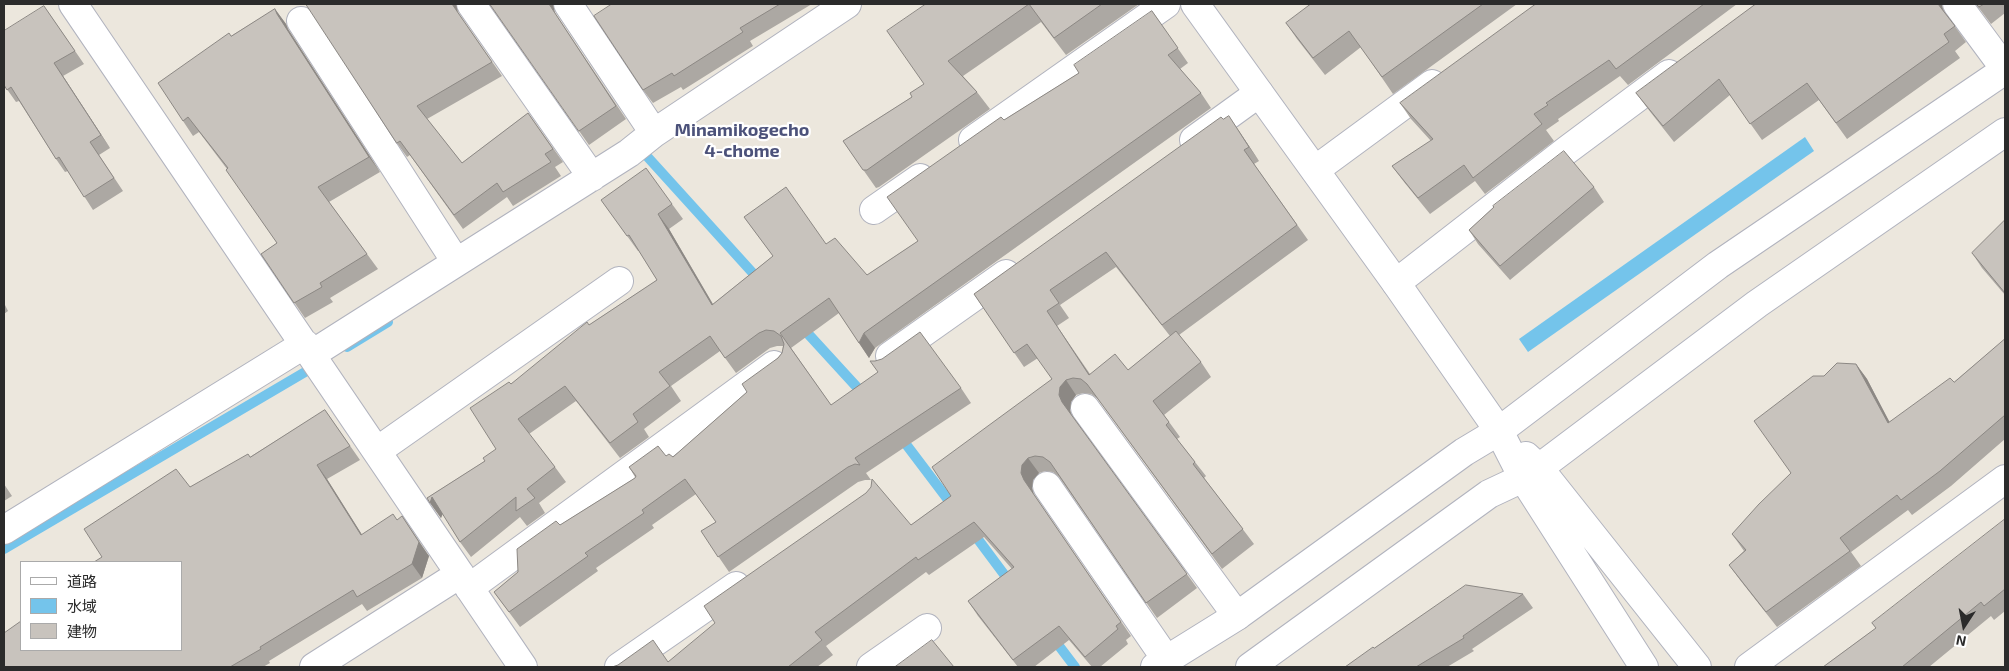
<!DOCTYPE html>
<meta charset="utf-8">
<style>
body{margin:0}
#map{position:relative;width:2009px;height:671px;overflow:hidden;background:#ece7dd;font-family:"Exo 2","Noto Sans JP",sans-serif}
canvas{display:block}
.frame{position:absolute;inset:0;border:5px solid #2b2b2b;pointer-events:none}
.legend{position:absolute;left:20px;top:561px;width:162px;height:90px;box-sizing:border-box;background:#fff;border:1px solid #aaa;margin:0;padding:6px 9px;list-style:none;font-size:15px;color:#2b2b2b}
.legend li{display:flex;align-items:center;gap:10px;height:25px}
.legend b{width:25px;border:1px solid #aaa}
.north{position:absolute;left:1939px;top:601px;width:50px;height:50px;-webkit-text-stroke:4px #fff;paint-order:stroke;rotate:191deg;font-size:14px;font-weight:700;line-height:20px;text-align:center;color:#2b2b2b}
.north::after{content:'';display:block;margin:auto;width:18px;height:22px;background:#2b2b2b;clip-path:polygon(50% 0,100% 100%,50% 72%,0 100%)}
</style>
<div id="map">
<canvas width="2009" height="671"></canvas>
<div class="frame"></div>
<ul class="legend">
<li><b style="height:6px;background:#fff"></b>道路</li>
<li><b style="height:14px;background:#74c4eb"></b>水域</li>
<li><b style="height:14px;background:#c8c3bd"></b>建物</li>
</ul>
<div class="north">N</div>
</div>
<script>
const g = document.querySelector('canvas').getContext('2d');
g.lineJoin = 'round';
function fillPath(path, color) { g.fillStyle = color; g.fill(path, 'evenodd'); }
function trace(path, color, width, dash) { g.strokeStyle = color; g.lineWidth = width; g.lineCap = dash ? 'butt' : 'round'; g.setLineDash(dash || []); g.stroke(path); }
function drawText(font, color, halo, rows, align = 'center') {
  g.font = font + ' "Exo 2",sans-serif'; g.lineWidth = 4.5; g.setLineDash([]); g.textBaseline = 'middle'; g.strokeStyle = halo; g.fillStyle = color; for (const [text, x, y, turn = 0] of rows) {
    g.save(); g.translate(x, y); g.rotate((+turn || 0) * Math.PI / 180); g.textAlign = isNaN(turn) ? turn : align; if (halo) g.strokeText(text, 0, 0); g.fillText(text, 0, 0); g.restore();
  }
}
const water = new Path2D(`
 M1805 137 1814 151 1528 352 1519 339Z`);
const stream = new Path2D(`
 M638 157 644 153 760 281
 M800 325 865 396
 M347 347 388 322
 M899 435 955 509
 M971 530 1012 585
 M4 549 317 365
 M1053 638 1075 667`);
const minor = new Path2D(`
 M73 4 523 667
 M471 4 592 177
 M568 4 654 133 847 4
 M1957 4 2005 69
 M301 21 456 262
 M973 140 1166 4
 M1194 140 1259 93
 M1315 170 1432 84
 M874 210 920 178
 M1396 283 1567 150 1669 74
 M312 354 629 153 654 133
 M890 356 1006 274
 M1085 408 1237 616
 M377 451 619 281
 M1047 486 1166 659
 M4 530 305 344
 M469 588 774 365
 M314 667 460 574
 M619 667 736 586
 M871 667 927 628
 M1749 667 2005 479`);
const tertiary = new Path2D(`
 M1195 4 1396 283 1499 431 1523 478 1644 667
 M1526 456 1539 468 1697 667
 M1155 667 1237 616 1464 452 1499 431 1718 265 2005 70
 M1250 667 1489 494 1523 478 1539 468 1757 304 2005 132`);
const wall = new Path2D(`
 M306 4H456L458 13 502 76 427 119 462 163 528 113 563 162 555 167 561 176 513 206 507 197 463 229 410 155 407 157 397 143Z
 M490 4 552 5 555 13 626 119 589 145Z
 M612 4H812L750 41 753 46 683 90 681 87 653 103 643 90Z
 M926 4H1139L1066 55 1041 22 963 76 977 92 990 109 879 187 876 188 843 141 912 97 924 84Z
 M1311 4H1517L1393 94 1361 47 1325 75 1297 39 1286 23Z
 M1536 4H1737L1628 85 1620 76 1558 119 1559 121 1546 130 1554 141 1485 194 1475 181 1430 214 1404 182 1392 166 1431 141 1411 119 1400 103Z
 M1756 4H1942V6L1944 11 1966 42 1955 51 1960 58 1847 139 1819 100 1762 140 1730 95 1674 142 1648 109 1636 93Z
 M1976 4H2005V13L1991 24Z
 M44 6 84 64 63 76 110 148 99 155 123 191 93 210 68 171 65 172 56 159 19 101 16 102 4 85Z
 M275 9 286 24 288 29 380 172 329 202 378 269 330 298 333 302 305 318 261 254 277 243 227 169 199 132 193 136 183 121 231 36Z
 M1152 11 1188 63 1180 69 1201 93 1211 108 875 348 869 358 839 313 791 348 831 405 961 388 971 403 866 473 871 480H865L858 482 729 572 701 531 716 522 696 494 652 525 654 528 596 568 598 571 520 627 494 592 518 572 560 525 635 478V477L629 467 666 456 673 457 747 392 782 353 783 346H777L770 348 736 373 720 351 671 386 681 401 644 429 649 437 620 458 576 401 529 434 555 467 566 482 539 503 545 513 527 526 520 517 471 557 460 542 443 514 441 518 427 498 485 461 496 449 511 384 589 325 657 280 639 251H638L601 200 672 204 683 219 669 229 713 304 773 256 744 217 826 244 867 275 918 241 1004 120 1079 73Z
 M1223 119 1239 131 1259 161 1254 164 1308 240 1179 335 1201 362 1211 377 1164 415 1180 437 1177 439 1195 462 1206 476 1204 478 1254 544 1222 569 1098 399 1091 394 1083 393 1076 395 1071 402 1070 410 1072 416 1197 588 1157 618 1059 477 1053 472 1045 471 1039 473 1033 480 1032 488 1034 495 1131 636 1126 640 1128 644 1100 667H1092L1069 640 1034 667H1018L978 616 968 601 1012 569 984 537 929 575 926 572 826 646 833 655 817 667H612L668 662 911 525 951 496 1052 379 1038 358 1024 367 974 294ZM1116 267 1170 336 1128 370 1090 374 1057 326 1069 318 1060 305Z
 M1594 187 1604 202 1510 280 1478 244 1469 230 1494 207Z
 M2005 220V295L1982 268 1972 253Z
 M4 303 8 311 4 314Z
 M2005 339V439L1951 486 1912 515 1908 510 1851 552 1861 566 1777 627 1740 580 1729 565 1744 551 1732 534 1791 473 1824 376 1856 364 1867 379 1889 422 1954 382Z
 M325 410 360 460 327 479 362 535 397 520 429 556 422 578 367 611 362 604 269 661 270 663 263 667H4L21 650 102 557 190 487 250 457Z
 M4 484 12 496 4 501Z
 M2005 522V611L1994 620 1991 616 1929 667H1823L1876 628 1872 623Z
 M1523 594 1533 608 1472 649 1474 651 1447 667H1345L1374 648Z`);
const shadedWall = new Path2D(`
 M452 4H456L458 13 502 76Z
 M549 4H553L555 13 626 119Z
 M1938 4H1942V6L1944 13Z
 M275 9 286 24 288 29 380 172 369 157 277 14Z
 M54 63 63 76 110 148 101 135Z
 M1229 116 1259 161 1249 147Z
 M658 214 669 229 722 320 712 305Z
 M1047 311 1099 389 1089 375Z
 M864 333 875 348 869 358 859 343Z
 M1856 364 1867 379 1898 438 1888 423Z
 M1066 380 1076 395 1071 402 1070 410 1072 417 1062 402 1059 395 1060 387Z
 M1028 458 1039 473 1033 480 1032 488 1034 495 1131 636 1024 480 1021 473 1022 465Z
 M317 465 327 479 371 549 361 535Z
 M432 497 443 512 441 518 430 503Z
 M402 516 429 556 422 578 412 564Z`);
const building = new Path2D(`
 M306 4H452L492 62 417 106 462 163 528 113 553 149 545 154 551 162 503 192 497 183 454 215 400 141 397 143Z
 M490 4H549L616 106 579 131Z
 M612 4H780L740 28 743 32 674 76 672 73 643 90 594 16Z
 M926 4H1102L1054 38 1029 4 948 61 977 92 867 170H863L843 141 912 97 910 93 924 84 887 31Z
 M1311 4H1483L1382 77 1349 31 1313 58 1286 23Z
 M1536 4H1704L1616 69 1609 60 1546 103 1548 105 1534 114 1542 124 1473 178 1464 165 1418 198 1392 166 1433 139 1400 103Z
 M1756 4H1938L1955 26 1944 34 1949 42 1836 123 1807 83 1750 124 1719 79 1663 126 1636 93Z
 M1977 4H1984L1979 7Z
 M44 6 75 51 54 63 101 135 90 142 114 178 84 197 59 157 56 159 11 87 7 90 4 85V31Z
 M275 9 277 14 369 157 318 187 367 254 320 283 322 287 294 303 261 254 277 243 226 170 228 168 188 117 183 121 158 83 229 33 231 36Z
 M1152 11 1178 48 1168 55 1201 93 864 333 859 343 829 298 780 333 831 405 878 372 870 361H875L882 359 920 332 961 388 855 458 860 465 855 464 848 467 718 557 701 531 716 522 685 479 642 510 644 513 585 553 588 556 509 612 494 592 518 572 517 549 556 521 560 525 635 478 636 476 629 467 658 446 666 456 669 454 673 457 747 392 742 384 778 358 782 353 784 344 781 336 774 331 766 330 759 333 725 358 710 336 659 372 670 386 633 414 638 422 610 443 565 386 518 419 555 467 527 489 535 498 516 511V497L460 542 432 497 430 503 427 498 485 461 483 458 496 449 470 408 509 382 511 384 587 322 589 325 657 280 629 235 627 236 601 200 646 168 672 204 658 214 712 305 773 256 744 217 786 187 826 244 835 238 867 275 918 241 887 197 1001 117 1004 120 1079 73 1074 65Z
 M1229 116 1249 147 1244 150 1297 225 1162 325 1106 252 1050 290 1059 303 1047 311 1089 375 1115 354 1128 370 1176 331 1201 362 1153 401 1169 422 1166 425 1195 462 1193 464 1243 529 1212 554 1087 384 1081 379 1073 378 1066 380 1060 387 1059 395 1062 402 1187 574 1146 603 1050 462 1043 457 1035 456 1028 458 1022 465 1021 473 1024 480 1121 622 1116 626 1118 629 1085 657 1059 626 1013 660 968 601 1014 567 974 522 918 560 916 557 815 632 822 640 788 667H612L618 665 653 640 668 662 715 623 704 606 866 493 871 487 872 479 911 525 951 496 932 467 1052 379 1027 344 1014 353 974 294 1221 117 1223 119Z
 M1564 151 1594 187 1500 266 1469 230 1494 207 1493 206Z
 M2005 220V293L1972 253Z
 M2005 339V415L1940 471 1901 500 1897 495 1840 538 1850 551 1766 612 1729 565 1746 550 1732 534 1759 504 1791 473 1754 421 1813 376H1824L1837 363 1856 364 1888 423 1950 378 1954 382Z
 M325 410 350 446 317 465 361 535 393 514 397 520 402 516 419 542 412 564 357 597 353 590 260 647 261 649 230 667H4V633L21 621V650H181V562H94L102 557 84 529 176 469 190 487 248 454 250 457Z
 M2004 520 2005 522V589L1984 606 1981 602 1902 667H1823L1876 628 1872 623Z
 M1466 585 1523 594 1463 636 1464 638 1416 667H1345L1373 647 1374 648Z
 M932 640 954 667H895Z`);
const neighbourhoodNames = [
 ["Minamikogecho",742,130],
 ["4-chome",742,151]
];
fillPath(water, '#74c4eb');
trace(stream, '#74c4eb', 10);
trace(minor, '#b1b3be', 30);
trace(tertiary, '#b1b3be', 30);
trace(minor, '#fff', 28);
trace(tertiary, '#fff', 28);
fillPath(wall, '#aca8a3');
fillPath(shadedWall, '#8c8884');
fillPath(building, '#c8c3bd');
trace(building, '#8c8884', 1);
drawText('bold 18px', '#4c527a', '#fff', neighbourhoodNames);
</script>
